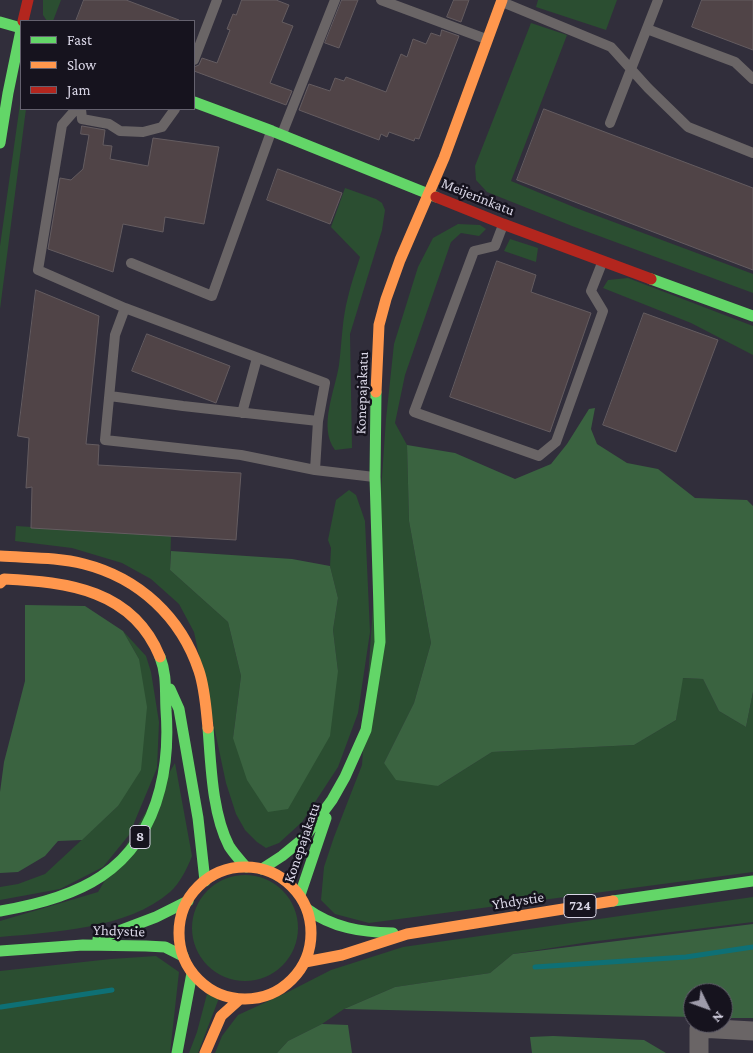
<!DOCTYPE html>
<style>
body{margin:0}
#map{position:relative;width:753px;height:1053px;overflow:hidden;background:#312e3b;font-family:"Crimson Pro",serif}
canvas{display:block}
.legend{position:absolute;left:20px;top:20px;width:175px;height:90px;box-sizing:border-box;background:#16131e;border:1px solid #64616e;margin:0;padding:6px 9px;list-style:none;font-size:15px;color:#d9d6e6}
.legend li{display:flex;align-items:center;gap:10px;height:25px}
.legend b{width:25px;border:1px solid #64616e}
.north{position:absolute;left:683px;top:983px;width:50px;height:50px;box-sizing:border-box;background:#16131e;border:1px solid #64616e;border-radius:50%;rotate:132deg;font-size:14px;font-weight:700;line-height:20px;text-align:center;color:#d9d6e6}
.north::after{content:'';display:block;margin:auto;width:18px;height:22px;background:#9e9baa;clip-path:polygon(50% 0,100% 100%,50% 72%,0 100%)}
</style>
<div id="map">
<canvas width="753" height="1053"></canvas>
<ul class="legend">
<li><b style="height:6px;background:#63d668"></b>Fast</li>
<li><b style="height:6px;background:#ff974d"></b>Slow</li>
<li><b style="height:6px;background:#b3261e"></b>Jam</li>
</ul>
<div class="north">N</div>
</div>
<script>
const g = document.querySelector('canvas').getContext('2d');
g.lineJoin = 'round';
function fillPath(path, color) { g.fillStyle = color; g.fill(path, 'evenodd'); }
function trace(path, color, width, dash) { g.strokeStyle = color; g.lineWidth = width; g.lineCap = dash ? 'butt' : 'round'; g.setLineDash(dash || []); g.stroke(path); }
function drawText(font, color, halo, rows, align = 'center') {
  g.font = font + ' "Crimson Pro",serif'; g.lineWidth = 5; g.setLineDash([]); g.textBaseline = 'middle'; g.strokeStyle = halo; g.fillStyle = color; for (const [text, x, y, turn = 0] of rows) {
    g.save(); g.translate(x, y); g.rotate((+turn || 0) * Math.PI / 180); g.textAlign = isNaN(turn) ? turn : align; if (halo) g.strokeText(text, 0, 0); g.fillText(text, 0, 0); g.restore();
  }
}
const green = new Path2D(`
 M43 0H61L53 21H47L43 15Z
 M538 0H617L606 30 536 7Z
 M531 23 567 35 511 181 576 208 753 274V293L572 226 487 192 476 180 475 166Z
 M20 104 21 109H26L0 309V246Z
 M345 188 376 199 382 203 385 210 382 230 350 334 352 448 335 450C318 427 335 391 339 365 342 342 342 319 348 297 351 283 356 270 360 257L331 227Z
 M458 224 480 225 486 229 479 236 461 233 451 242 405 375 395 423 407 445 409 521 431 643 414 703 384 763 438 786 492 752 634 745 676 720 682 678 703 679 719 711 746 727 753 692V872L369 923 335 914 321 900 324 867 334 837 362 765 386 419 394 344 418 267 433 238Z
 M510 239 538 248 536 262 504 251Z
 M628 278 753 326V355L691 323 603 288 608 280Z
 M349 490 356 495 365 521 370 632 358 713 338 767 302 822 279 843 266 848 257 842 245 830 236 814 226 783 194 632 179 604 151 579 122 563 72 548 15 541 16 526 171 536 170 570 228 622 241 676 233 738 338 671 333 630 338 598 330 566 331 548 328 540 336 500Z
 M123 631 146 656 151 672 159 722 157 768 129 835 103 867 60 889 0 900V887L18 884 45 874 118 806 139 659Z
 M175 763 192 856C187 869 180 883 170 892 128 929 53 932 0 937V921L98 892Z
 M192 928a53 53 0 1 1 106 0a53 53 0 1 1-106 0Z
 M753 897V922L589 942 513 954 490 973 395 987 344 1009 322 1024 288 1041 277 1053H215L222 1036 238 1015 288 992 331 970 403 947Z
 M156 956 179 972 170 1053H0V971L111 959Z
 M207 994 219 998 198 1053H189L197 1032Z`);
const forest = new Path2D(`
 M595 408 591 429 597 444 627 463 658 469 695 498 747 500 753 506V692L746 727 719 711 703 679 683 678 676 720 634 745 492 752 438 786 396 780 384 763 414 703 431 643 409 521 407 445 455 453 515 479 551 464 567 444 589 409Z
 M171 551 292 559 330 566 338 598 333 630 338 671 330 736 288 809 268 812 247 780 233 738 241 676 228 622 170 570Z
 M25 605 85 606 123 631 139 659 147 707 141 770 118 806 82 840 58 841 45 856 18 872 0 873V792L4 762 25 681Z
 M753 924V1018H723V993H693V1017L344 1009 395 987 490 973 513 954Z
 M322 1024 348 1025 352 1053H277L288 1041Z
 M553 1036 644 1040 666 1053H532L530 1037Z`);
const stream = new Path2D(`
 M535 967 686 957 753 947
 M1 1007 112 990`);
const building = new Path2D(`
 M84 0H126L179 20 178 21H76Z
 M242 0H276L289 5 282 22 293 26 270 83 292 91 286 105 194 71V67L199 65 202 58 217 63 230 30 227 29 233 14 236 15Z
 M342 0H358L339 48 325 43Z
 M454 0H469L461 22 447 17Z
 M702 0H753V50L692 27Z
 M442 30 459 36 419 139 415 138 414 141 389 132 387 137 381 134 379 140 299 110 309 84 330 91 335 78 344 81 346 77 386 92 401 54 407 57 413 39 426 44 431 33 440 36Z
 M544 109 753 188V270L517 180Z
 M82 126 105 130 103 145 112 146 110 159 148 166 153 138 219 147 204 224 165 217 163 232 123 224 113 272 48 249 60 178 71 180 83 169 89 135 81 134Z
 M278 169 342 193 330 224 267 200Z
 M497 261 536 275 531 292 591 313 550 432 450 397Z
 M36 290 99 316 86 444 99 445 98 465 241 473 236 540 31 528 32 487 26 488 29 438 18 436Z
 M644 313 718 340 676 452 603 425Z
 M147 334 230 366 216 403 132 371Z`);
const lane = new Path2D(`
 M381 0 486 39
 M502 2 611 47 648 88 688 127 753 153
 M647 29 735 62 753 79
 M194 60 217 0
 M76 109 62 125 38 270 125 308
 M81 109 82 119 109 124 120 131 143 132 162 127 175 109
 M610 123 658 0
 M282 134 335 0
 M503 225 495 246 474 251 414 412 539 456 556 442 603 311 591 291 602 263
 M131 263 212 296 271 132
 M110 396 183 406 318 421
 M242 413 257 358
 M315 470 318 421 325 383 125 308 115 335 105 440 241 455 315 470 374 477`);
const street = new Path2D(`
 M699 1053V1028L753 1031`);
const fast = new Path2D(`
 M0 22 21 28
 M194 102 272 131 436 197
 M0 143 8 93 21 30
 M651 279 753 316
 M170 689 179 709 198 818 205 881
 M208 728C211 765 212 813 229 846 234 854 240 860 246 867
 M262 869 282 856 304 838 332 800 345 777 366 730 380 642 375 477 376 392
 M300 895 326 818
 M613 901 753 881
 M307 909C333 928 361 932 393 933
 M0 911C78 898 139 872 160 789 167 762 168 736 166 710 165 691 167 675 160 657
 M98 939 156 917 188 901
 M0 951 83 945 146 946 165 947 183 956
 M177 1053 192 973`);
const slow = new Path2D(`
 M376 392 379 325 386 299 400 260 444 158 502 0
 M0 556C28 558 57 557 84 564 139 578 181 617 199 671 205 689 206 709 208 728
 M0 583 4 579C68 582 133 590 160 657
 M179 933a66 66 0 1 1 132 0a66 66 0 1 1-132 0Z
 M305 962 342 955 407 934 613 901
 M205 1053 221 1016 240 999`);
const jam = new Path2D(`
 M23 21 28 0
 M436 197 503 224 651 279`);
const shields = [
 [140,837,20],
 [580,906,32]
];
const shieldNames = [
 ["8",140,837],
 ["724",580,906]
];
const streetNames = [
 ["Meijerinkatu",478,197,22],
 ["Konepajakatu",362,393,-88],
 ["Konepajakatu",302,843,-71],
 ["Yhdystie",518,901,-9],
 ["Yhdystie",119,931,2]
];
fillPath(green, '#2b4e31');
fillPath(forest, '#3a6340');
trace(stream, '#0e7075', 5);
fillPath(building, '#504447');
trace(building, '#645c60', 1);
trace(lane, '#6a6566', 10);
trace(street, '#6a6566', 19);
trace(fast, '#63d668', 11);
trace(slow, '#ff974d', 11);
trace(jam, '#b3261e', 11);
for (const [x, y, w] of shields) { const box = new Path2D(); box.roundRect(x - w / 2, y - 11.5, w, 23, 4); g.fillStyle = '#16131e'; g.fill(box); trace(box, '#d9d6e6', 1); }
drawText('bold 14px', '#d9d6e6', null, shieldNames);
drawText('15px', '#d9d6e6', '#16131e', streetNames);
</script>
